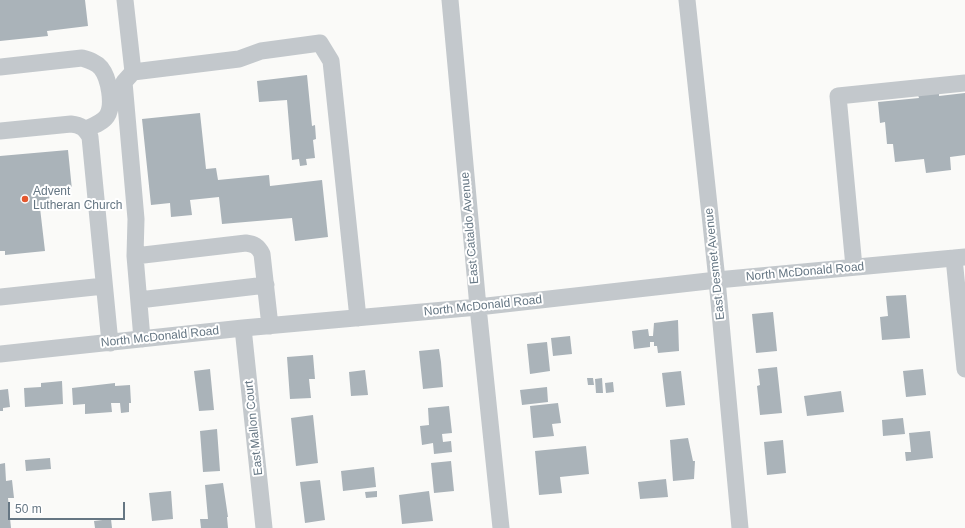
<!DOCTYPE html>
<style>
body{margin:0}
#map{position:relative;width:965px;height:528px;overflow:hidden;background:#fafaf8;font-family:Arial,sans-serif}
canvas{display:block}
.scale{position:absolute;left:8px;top:502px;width:117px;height:18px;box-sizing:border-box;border:2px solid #657683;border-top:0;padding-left:5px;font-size:12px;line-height:14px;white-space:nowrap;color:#657683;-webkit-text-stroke:3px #fff;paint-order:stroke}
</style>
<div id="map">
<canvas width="965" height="528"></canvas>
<div class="scale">50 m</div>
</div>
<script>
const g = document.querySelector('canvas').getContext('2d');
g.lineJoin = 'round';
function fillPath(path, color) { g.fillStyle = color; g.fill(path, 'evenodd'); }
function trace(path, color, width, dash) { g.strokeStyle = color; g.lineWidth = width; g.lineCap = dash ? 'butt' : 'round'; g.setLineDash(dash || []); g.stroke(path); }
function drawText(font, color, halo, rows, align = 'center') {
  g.font = font + ' Arial,sans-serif'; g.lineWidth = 4; g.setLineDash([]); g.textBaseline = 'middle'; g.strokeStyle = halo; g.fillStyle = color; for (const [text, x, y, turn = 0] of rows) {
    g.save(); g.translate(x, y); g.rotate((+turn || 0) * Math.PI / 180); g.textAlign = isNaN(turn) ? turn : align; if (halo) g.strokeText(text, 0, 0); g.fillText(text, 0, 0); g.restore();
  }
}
const building = new Path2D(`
 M0 0H85L88 26 47 31 48 36 0 41Z
 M307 75 312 126 315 125 316 139 313 140 315 158 306 159 307 165 300 166 299 159 292 160 287 100 259 102 257 81Z
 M939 92V96L965 93V155L950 157 951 170 926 173 924 159 895 162 893 144H887L885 122 880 123 878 102 919 98 918 95Z
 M200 113 206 169 216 168 218 180 269 175 270 186 322 180 328 237 295 241 292 218 222 224 219 197 190 200 192 215 171 217 170 203 151 205 142 119Z
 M68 150 72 190 49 192 50 207 40 208 45 251 5 255V251H0V156Z
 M906 295 910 338 882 340 880 317 888 316 886 296Z
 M773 312 777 351 756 353 752 314Z
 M678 320 679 351 658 353 657 346H654V342H650V347L634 349 632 331 648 329 649 336H653L654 323Z
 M570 336 572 354 553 356 551 338Z
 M547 342 550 371 530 374 527 344Z
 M439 349 441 362 443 387 423 389 419 351Z
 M313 355 315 379H309L311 398 290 399 287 357Z
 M777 367 782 413 760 415 757 386 760 385 758 369Z
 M210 369 214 410 199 411 194 371Z
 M923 369 926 395 906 397 903 371Z
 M365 370 368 395 351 396 349 372Z
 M681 371 685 405 666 407 662 373Z
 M587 378H593L594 385H588Z
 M602 378 603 393H596L595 379Z
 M62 381 63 404 25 407 24 388 41 387V383Z
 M613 382 614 392 606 393 605 383Z
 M115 383V386L130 385 131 403H129V412L121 413 120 403H111L112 412 85 414V404L73 405 72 388Z
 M547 387 548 402 522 405 520 390Z
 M8 389 10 407 3 408V411H0V390Z
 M841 391 844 412 807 416 804 396Z
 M558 403 561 423 552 424 554 436 533 438 530 406Z
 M449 406 452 433 442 434 443 442 451 441 452 452 434 454 433 443 422 445 420 426 429 425 428 408Z
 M313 415 318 463 296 466 291 418Z
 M903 418 905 434 883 436 882 420Z
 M217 429 220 471 203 472 200 431Z
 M930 431 933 458 906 461 905 452H911L909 433Z
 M688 438 693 461H695L694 479 673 481 670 440Z
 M783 440 786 473 767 475 764 442Z
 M586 446 589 474 560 477 562 493 539 495 535 451Z
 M50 458 51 469 26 471 25 460Z
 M451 461 454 491 434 493 431 463Z
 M5 463 6 481 12 480 14 498H8L11 528H0V464Z
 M374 467 376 487 343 491 341 471Z
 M666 479 668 497 640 499 638 482Z
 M320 480 325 520 305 523 300 482Z
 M223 483 228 517H227L228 528H201L200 519H208L205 485Z
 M171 491 173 519 152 521 149 493Z
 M377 491V497L366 498 365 492Z
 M429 491 433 521 402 524 399 495Z
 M111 519 112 528H95L94 521Z`);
const minor = new Path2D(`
 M125 0 133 72 124 82 136 219 135 256 142 339
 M450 0 478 307 501 528
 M687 0 717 280 740 528
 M0 67 82 58C89 60 96 62 101 68 109 78 114 105 107 116 102 123 93 126 86 129
 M133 72 239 59 261 51 320 43 331 61 358 318
 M0 131 71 124C81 125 85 128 90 137L110 343
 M135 256 246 243C254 244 258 246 262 254L270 326
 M954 258 965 369
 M854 267 838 96 965 83
 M0 297 104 286
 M139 300 266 285
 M243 328 264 528
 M0 354 243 328 478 307 717 280 965 257`);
const markers = [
 [25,199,4,"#e4572e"]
];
const poiNames = [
 ["Advent",33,192],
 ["Lutheran Church",33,206]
];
const streetNames = [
 ["East Cataldo Avenue",470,228,-95],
 ["East Desmet Avenue",715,264,-96],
 ["North McDonald Road",805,272,-5],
 ["North McDonald Road",483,306,-6],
 ["North McDonald Road",160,337,-6],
 ["East Mallon Court",254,428,-96]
];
fillPath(building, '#aab3b9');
trace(minor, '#c3c8cc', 17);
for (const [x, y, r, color] of markers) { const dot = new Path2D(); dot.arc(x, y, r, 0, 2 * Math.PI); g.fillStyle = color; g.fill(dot); trace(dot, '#fff', 1.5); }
drawText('12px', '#657683', '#fff', poiNames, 'left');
drawText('12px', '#657683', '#fff', streetNames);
</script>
